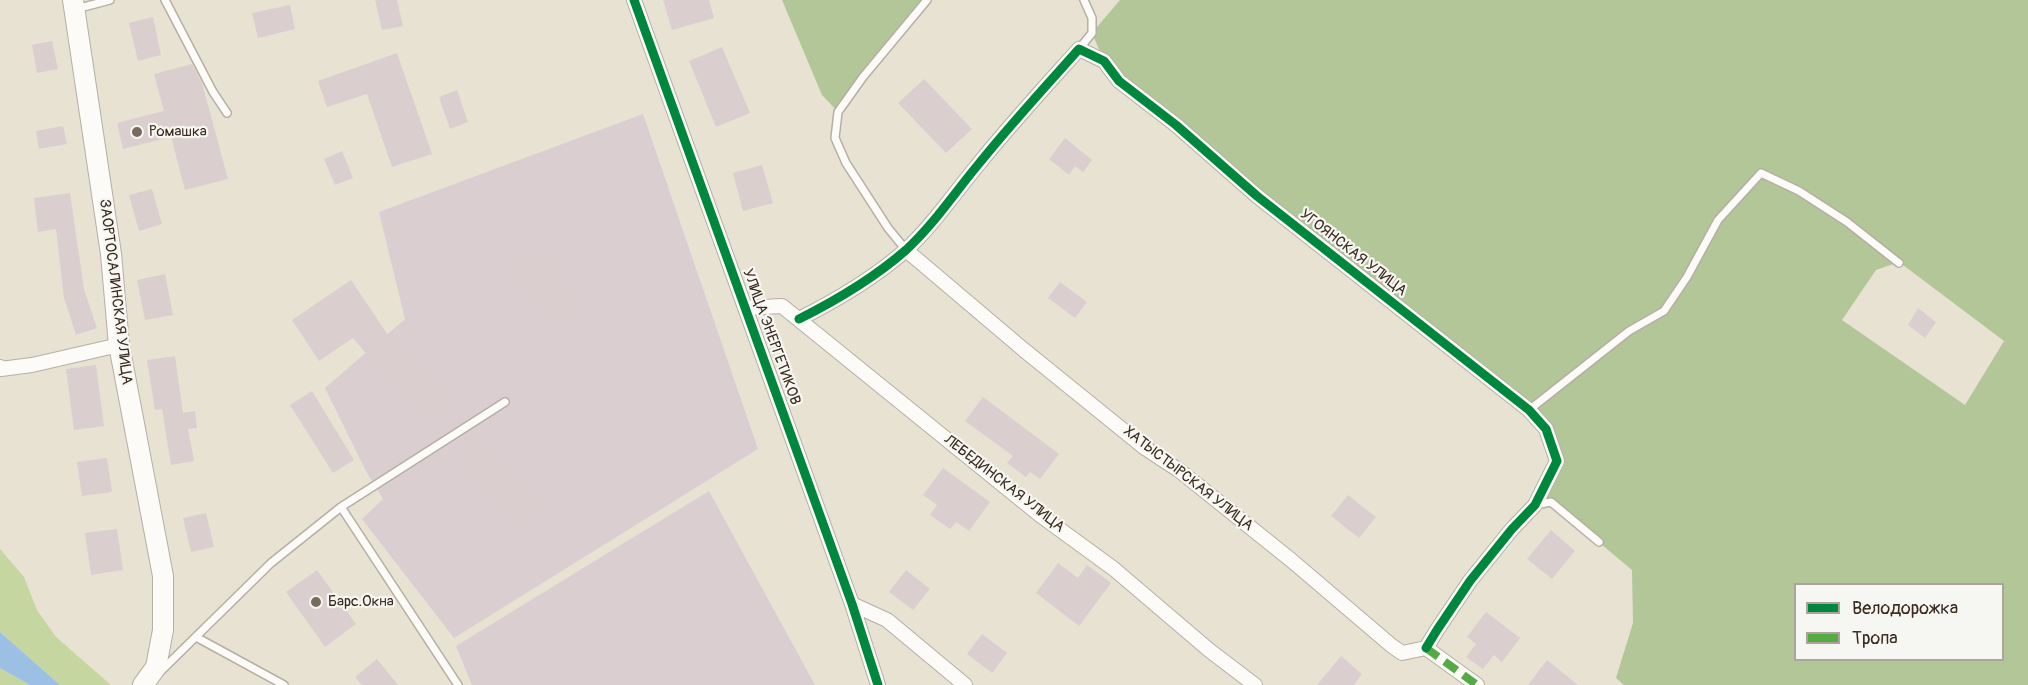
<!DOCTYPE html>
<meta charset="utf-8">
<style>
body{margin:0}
#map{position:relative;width:2028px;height:685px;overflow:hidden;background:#e8e2d3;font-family:Pangolin,sans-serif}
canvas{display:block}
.legend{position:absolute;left:1794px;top:583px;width:210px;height:78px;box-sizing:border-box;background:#f6f6f2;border:2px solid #aba49d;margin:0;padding:8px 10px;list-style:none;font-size:18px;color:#3b2a1e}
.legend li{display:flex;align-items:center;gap:12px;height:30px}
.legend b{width:30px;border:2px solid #aba49d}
</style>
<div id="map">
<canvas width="2028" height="685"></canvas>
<ul class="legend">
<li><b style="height:8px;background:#00873e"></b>Велодорожка</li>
<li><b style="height:8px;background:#55ab43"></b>Тропа</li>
</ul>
</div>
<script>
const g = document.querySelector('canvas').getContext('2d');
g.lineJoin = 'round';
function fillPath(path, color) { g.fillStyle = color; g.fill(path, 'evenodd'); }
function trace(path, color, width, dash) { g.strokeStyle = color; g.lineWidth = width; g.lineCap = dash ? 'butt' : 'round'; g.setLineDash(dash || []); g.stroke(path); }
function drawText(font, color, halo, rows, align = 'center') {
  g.font = font + ' Pangolin,sans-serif'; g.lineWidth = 4.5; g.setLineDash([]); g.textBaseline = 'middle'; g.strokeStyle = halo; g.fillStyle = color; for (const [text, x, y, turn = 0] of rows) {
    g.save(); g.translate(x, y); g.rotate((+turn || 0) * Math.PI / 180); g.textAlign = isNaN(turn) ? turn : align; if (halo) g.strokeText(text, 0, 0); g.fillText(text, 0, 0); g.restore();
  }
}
const industrial = new Path2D(`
 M643 114 758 449 454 638 362 519 383 499 367 473 325 388 405 319 379 212Z
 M709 491 815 685H472L456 646Z`);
const green = new Path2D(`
 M0 549 24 577 37 610 56 637 111 685H60L0 632Z
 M0 668 30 685H0Z`);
const forest = new Path2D(`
 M782 0H927L838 112 822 95Z
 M1120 0H2028V685H1624L1616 678 1633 623 1632 570 1551 502 1535 505 1557 461 1545 429 1104 61 1092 33ZM1899 262 2004 341 1965 405 1842 320 1876 270ZM1796 584H2002V660H1796Z`);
const water = new Path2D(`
 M0 632 60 685H30L0 668Z`);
const building = new Path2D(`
 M375 0H397L403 26 382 30Z
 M663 0H709L714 18 672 30Z
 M290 5 295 29 258 38 252 13Z
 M153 17 161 55 138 61 129 23Z
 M52 41 58 69 37 73 32 45Z
 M722 47 750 113 716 127 689 61Z
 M397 53 432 154 392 167 367 94 327 107 318 81Z
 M192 64 202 83 228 179 185 190 171 137 123 149 117 123 164 111 154 74Z
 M924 79 972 129 946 153 898 103Z
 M457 90 468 122 450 129 439 97Z
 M63 126 67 144 39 149 36 131Z
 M1065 138 1092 160 1083 172 1075 166 1069 175 1049 159Z
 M342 151 353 178 335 185 324 159Z
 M762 165 773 203 743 211 733 173Z
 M152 189 162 224 139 231 129 195Z
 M70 193 84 289 97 328 76 335 64 298 56 229 38 232 34 198Z
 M543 248 577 306 547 324 512 265Z
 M165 274 173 315 145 320 137 280Z
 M351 280 388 335 391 333 450 403 425 424 353 338 319 361 292 320Z
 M1060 282 1087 302 1075 318 1048 298Z
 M1918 308 1936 322 1925 338 1908 325Z
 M175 356 183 413 195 411 197 428 188 429 194 461 171 465 162 409 155 410 147 360Z
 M96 365 104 426 74 430 66 369Z
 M312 391 354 460 333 473 290 405Z
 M983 397 1059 454 1040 479 1030 472 1026 477 1007 463 1013 456 965 421Z
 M479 437 539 508 517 527 457 455Z
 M107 458 112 492 82 496 77 462Z
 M943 468 990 502 969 531 956 522 950 529 930 515 937 505 923 495Z
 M1348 495 1376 517 1359 538 1331 516Z
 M206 513 214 547 191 552 183 518Z
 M117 529 123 570 91 575 85 533Z
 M1551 530 1575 551 1552 579 1527 559Z
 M1058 563 1078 578 1087 565 1111 583 1079 626 1036 593Z
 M317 570 356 624 325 647 286 592Z
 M906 570 930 589 913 610 889 592Z
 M1486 612 1520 638 1502 662 1494 655 1483 669 1466 657 1476 644 1467 637Z
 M982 634 1007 653 992 673 967 654Z
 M1341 656 1362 674 1354 685H1317Z
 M377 659 398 685H362L355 677Z
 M1547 660 1578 685H1528Z`);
const lane = new Path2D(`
 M165 0 213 92 227 113
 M76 9 110 0
 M1079 49 1092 33V18L1084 0
 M906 250 888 228 846 163 835 138 838 112 863 77 927 0
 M1529 410 1629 331 1664 311 1687 277 1718 220 1761 173 1799 191 1847 222 1899 263
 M1535 505 1551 502 1599 542
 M341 507 458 685
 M196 637 284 685
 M161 671 271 563 341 507 505 402`);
const street = new Path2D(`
 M634 0 852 604 878 685
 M906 250 1024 350 1145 448 1180 471 1291 560 1392 646 1402 653 1426 648 1477 685
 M745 308 782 306 1040 515 1114 569 1209 650 1255 685
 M799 319C837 300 874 278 906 250 933 225 953 195 977 166 1009 126 1044 88 1079 49L1104 61 1119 81 1176 125 1257 196 1529 410 1546 429 1557 461 1535 505 1512 529 1470 581 1437 630 1426 648
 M0 367 1 369 32 365 119 345
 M852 604 887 620 965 685`);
const secondary = new Path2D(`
 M73 0 111 254 119 345 163 576V630L156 667 143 685`);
const quiet = new Path2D(`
 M1426 648 1477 685`);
const cycleway = new Path2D(`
 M634 0 852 604 878 685
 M799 319C837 300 874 278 906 250 933 225 953 195 977 166 1009 126 1044 88 1079 49L1104 61 1119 81 1176 125 1257 196 1529 410 1546 429 1557 461 1535 505 1512 529 1470 581 1437 630 1426 648`);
const markers = [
 [137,132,6,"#786a5d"],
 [316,602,6,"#786a5d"]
];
const poiNames = [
 ["Ромашка",149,132],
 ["Барс.Окна",328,602]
];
const streetNames = [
 ["УГОЯНСКАЯ УЛИЦА",1353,253,38],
 ["ЗАОРТОСАЛИНСКАЯ УЛИЦА",115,292,83],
 ["УЛИЦА ЭНЕРГЕТИКОВ",771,337,70],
 ["ХАТЫСТЫРСКАЯ УЛИЦА",1188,479,38],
 ["ЛЕБЕДИНСКАЯ УЛИЦА",1004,484,38]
];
fillPath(industrial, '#daced1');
fillPath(green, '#c5d6a0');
fillPath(forest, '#b2c698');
fillPath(water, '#9cc0e4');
fillPath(building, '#dacfce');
trace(lane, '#b5afa5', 10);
trace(street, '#b5afa5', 16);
trace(secondary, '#b5afa5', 22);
trace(lane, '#fcfbf8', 7);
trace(street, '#fcfbf8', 14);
trace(secondary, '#fcfbf8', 20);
trace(quiet, '#55ab43', 8, [15, 8]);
trace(cycleway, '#00873e', 9);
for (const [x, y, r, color] of markers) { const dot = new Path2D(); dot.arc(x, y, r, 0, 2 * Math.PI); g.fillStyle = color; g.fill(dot); trace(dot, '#f6f6f2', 2); }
drawText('15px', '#3b2a1e', '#f6f6f2', poiNames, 'left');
drawText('15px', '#3b2a1e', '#f6f6f2', streetNames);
</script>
